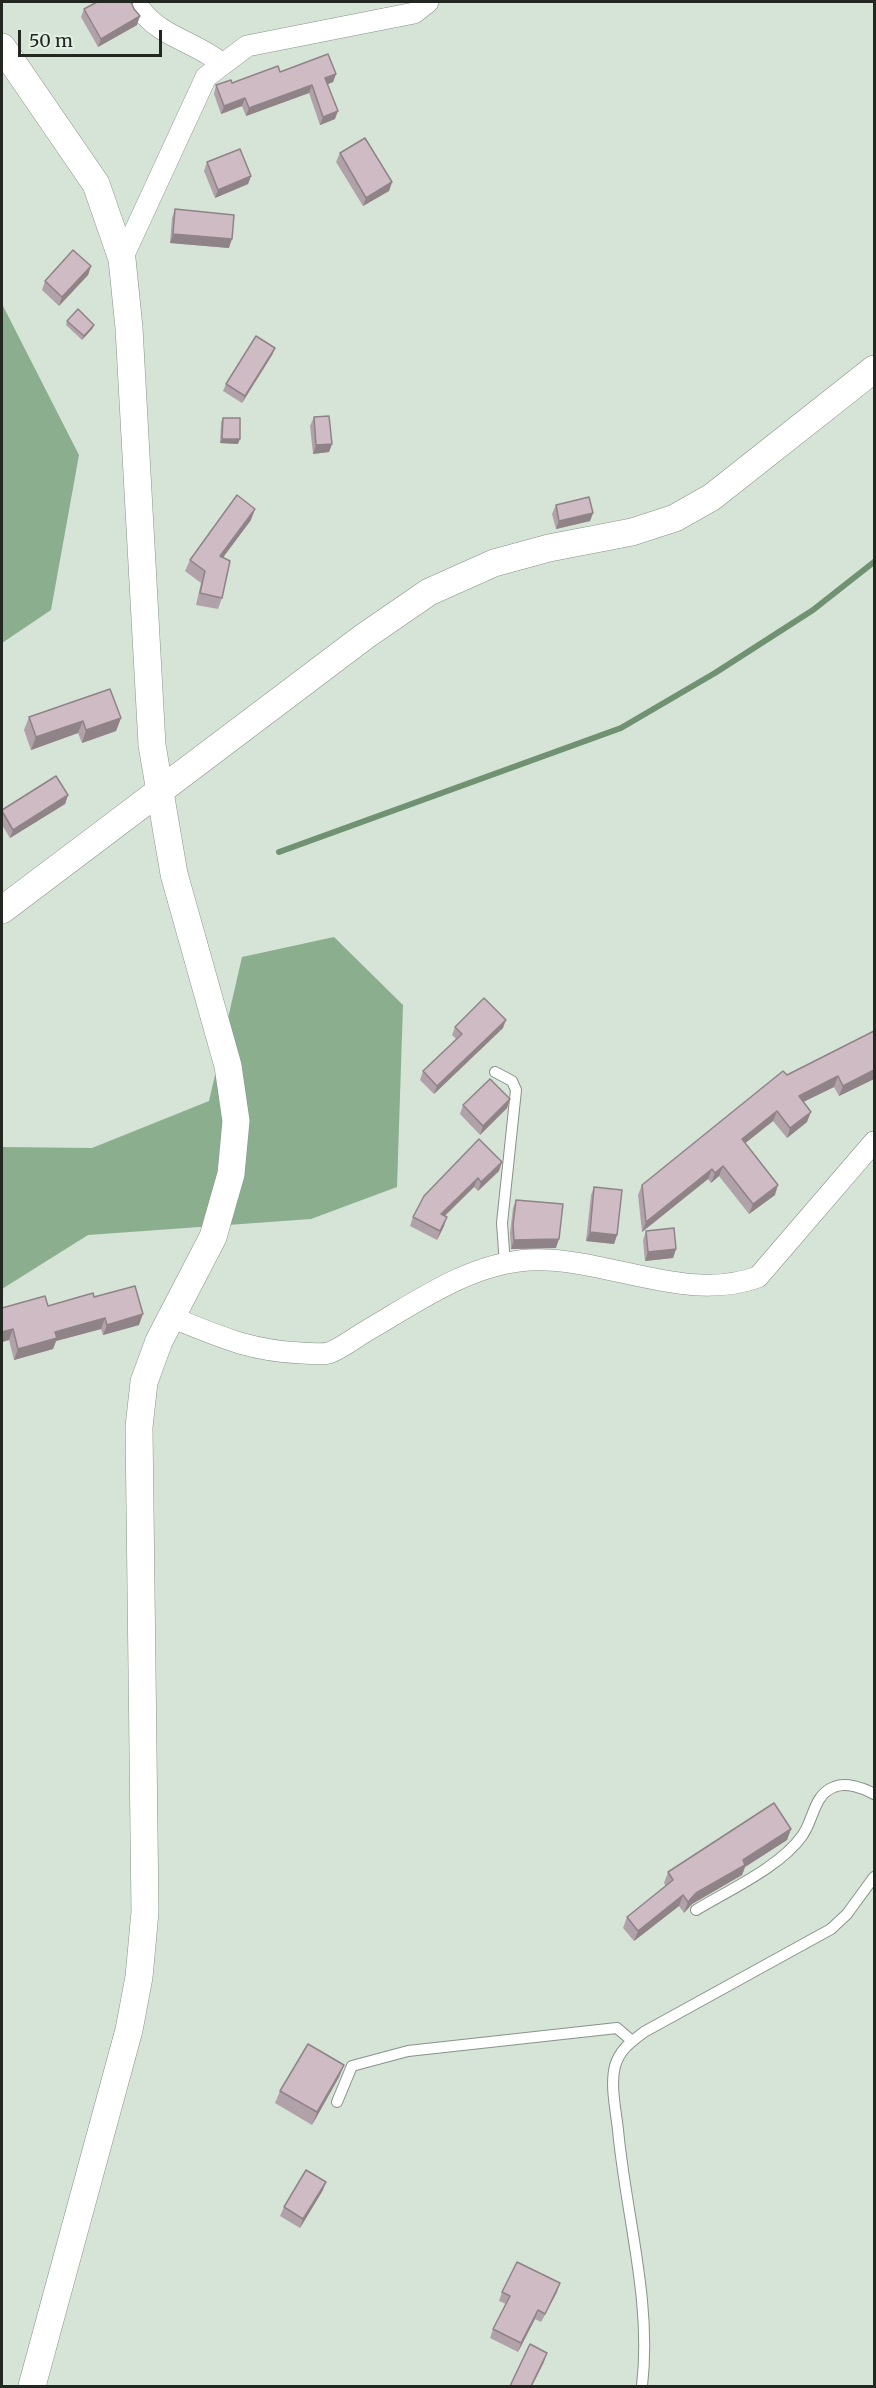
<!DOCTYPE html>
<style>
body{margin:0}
#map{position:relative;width:876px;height:2388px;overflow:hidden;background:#d5e4d6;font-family:Merriweather,serif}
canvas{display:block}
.frame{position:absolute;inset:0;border:3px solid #222722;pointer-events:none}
.scale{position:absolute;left:18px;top:30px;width:144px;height:27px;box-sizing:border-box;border:3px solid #222722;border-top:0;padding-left:8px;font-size:18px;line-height:21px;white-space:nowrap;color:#222722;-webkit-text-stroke:4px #e2f1e3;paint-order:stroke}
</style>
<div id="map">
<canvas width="876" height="2388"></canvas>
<div class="frame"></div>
<div class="scale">50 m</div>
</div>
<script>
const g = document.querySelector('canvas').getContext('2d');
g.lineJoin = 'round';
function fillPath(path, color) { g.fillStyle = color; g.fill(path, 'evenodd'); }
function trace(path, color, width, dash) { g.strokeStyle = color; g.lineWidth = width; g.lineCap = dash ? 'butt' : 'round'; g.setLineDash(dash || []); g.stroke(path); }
const forest = new Path2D(`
 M2 304 79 455 51 610 2 643Z
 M334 937 403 1005 397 1187 311 1219 88 1235 2 1289V1147L92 1148 209 1101 242 957Z`);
const stream = new Path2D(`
 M279 852 621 728 715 673 813 610 874 562`);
const service = new Path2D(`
 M495 1072 512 1081 516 1090 502 1223 505 1265
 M696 1910C729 1890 780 1867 802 1836 814 1820 813 1795 834 1787 846 1782 864 1788 874 1794
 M337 2102 352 2066 408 2051 617 2028 632 2041
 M642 2386C652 2300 626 2216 618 2130 616 2111 610 2085 615 2066 620 2049 631 2042 644 2032L831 1929 847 1914 874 1877`);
const minor = new Path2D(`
 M141 10C161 37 196 42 221 63
 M122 259 206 77 247 46 414 13 428 2
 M171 1317C218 1336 250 1351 302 1353 310 1353 321 1355 329 1353 342 1348 356 1337 368 1330 418 1301 469 1264 529 1260 606 1256 683 1304 758 1277L874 1142`);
const tertiary = new Path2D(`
 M2 47 96 184 122 259 129 328 152 745 174 874 228 1066 236 1121 231 1174 213 1237 159 1341 144 1382 139 1427 145 1912 139 1977 129 2030 32 2386
 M2 910 365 636 429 592 494 563 549 548 632 532 675 518 712 497 874 369`);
const wall = new Path2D(`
 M84 9H134L137 25 98 47 81 17Z
 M280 72 336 74 333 82 328 84 335 119 320 125 309 93 246 116 242 106 221 114 214 94 216 85 232 83Z
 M340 153 392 182 389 191 363 206 336 162Z
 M207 162 251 176 248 184 215 198 204 171Z
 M175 209 229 248 170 243 172 218Z
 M91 266 88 275 59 306 42 290 45 281Z
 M67 321 94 325 92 329 82 340 66 325Z
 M275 348 272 355 242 403 223 391 226 384Z
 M314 417 332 444 329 452 313 454 310 426Z
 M223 418 238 444 220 443 221 422Z
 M556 505 593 513 590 521 556 529 552 514Z
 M251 520 223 557 222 598 218 609 196 605 201 583 185 571 190 560Z
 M29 717 121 718 116 731 82 743 78 733 31 750 24 730Z
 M68 795 65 804 10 838 2 825V810Z
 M455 1027 503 1028 434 1094 420 1080 423 1071 456 1039 452 1035Z
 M874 1031V1080V1079L839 1096 834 1087 803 1102 807 1122 787 1138 773 1121 745 1143 775 1195 749 1214 719 1176 711 1183 708 1179 642 1232 638 1195 642 1185 787 1075Z
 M510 1099 507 1108 480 1135 460 1114 463 1105Z
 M499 1171 478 1191 474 1187 445 1216 444 1226 437 1240 410 1226 413 1217 424 1196Z
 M594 1187 617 1235 614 1244 586 1241 591 1195Z
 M516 1200 556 1248 511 1249 510 1233 513 1208Z
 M646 1231 676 1249 673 1258 645 1261 643 1240Z
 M94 1297 139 1325 103 1335 101 1329 56 1341 53 1349 14 1360 9 1340 2 1342V1308L48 1306Z
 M791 1829 787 1840 745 1867 742 1875 692 1904 684 1913 679 1906 634 1941 623 1928 627 1917 666 1886 664 1883 668 1872Z
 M344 2065 339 2077 312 2125 275 2103 280 2091Z
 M323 2190 300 2228 280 2216 284 2207Z
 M502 2292H557L541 2322 535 2319 518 2352 490 2338 493 2329 506 2304 499 2301Z`);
const shadedWall = new Path2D(`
 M140 16 137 25 98 47 101 39Z
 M336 74 333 82 323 86 325 78Z
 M312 85 309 93 246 116 249 108Z
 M245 98 242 106 221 114 224 106Z
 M338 111 335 119 320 125 323 117Z
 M251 176 248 184 215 198 218 190Z
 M392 182 389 191 363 206 366 198Z
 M173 234 232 239 229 248 170 243Z
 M91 266 88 275 59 306 62 297Z
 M94 325 92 329 82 340 84 336Z
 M275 348 272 355 242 403 245 396Z
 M222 439H240L238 444 220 443Z
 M332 444 329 452 313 454 316 445Z
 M255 509 251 520 216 567 220 556Z
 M593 513 590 521 556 529 559 521Z
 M121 718 116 731 82 743 86 730Z
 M83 721 78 733 31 750 36 737Z
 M68 795 65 804 10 838 13 830Z
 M506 1020 503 1028 434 1094 437 1086Z
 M874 1070V1079L839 1096 843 1086Z
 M838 1076 834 1087 795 1106 799 1096Z
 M510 1099 507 1108 480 1135 483 1126Z
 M777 1111 773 1121 738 1149 742 1139Z
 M811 1112 807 1122 787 1138 790 1128Z
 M502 1162 499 1171 478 1191 481 1182Z
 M723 1166 719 1176 711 1183 715 1173Z
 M712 1169 708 1179 642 1232 646 1222Z
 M478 1178 474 1187 438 1222 441 1214Z
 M778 1185 775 1195 749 1214 753 1204Z
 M447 1217 444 1226 437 1240 440 1231Z
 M590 1232 617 1235 614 1244 586 1241Z
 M559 1239 556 1248 511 1249 514 1240Z
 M676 1249 673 1258 645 1261 648 1252Z
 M143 1314 139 1325 103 1335 107 1325Z
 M105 1318 101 1329 56 1341 53 1349 14 1360 18 1349 55 1332Z
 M13 1329 9 1340 2 1342V1332Z
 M791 1829 787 1840 745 1867 742 1875 692 1904 684 1913 688 1902 696 1893 743 1860Z
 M683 1895 679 1906 634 1941 638 1931Z
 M344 2065 339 2077 312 2125 317 2112Z
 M326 2182 323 2190 300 2228 303 2219Z
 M560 2283 557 2292 541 2322 545 2314Z
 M538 2310 535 2319 518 2352 521 2343Z
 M547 2353 544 2362 532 2386H531Z`);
const building = new Path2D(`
 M97 2H131L134 9 140 16 101 39 84 9Z
 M328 54 336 74 325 78 338 111 323 117 312 85 249 108 245 98 224 106 216 85 231 80 232 83 278 66 280 72Z
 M365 138 392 182 366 198 340 153Z
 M240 149 251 176 218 190 207 162Z
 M175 209 234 215 232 239 173 234Z
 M73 250 91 266 62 297 45 281Z
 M78 309 94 325 84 336 67 321Z
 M256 336 275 348 245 396 226 384Z
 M329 416 332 444 316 445 314 417Z
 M223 418H240V439H222Z
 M237 495 255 509 220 556 230 561 222 598 200 593 205 571 190 560Z
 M589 497 593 513 559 521 556 505Z
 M110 689 121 718 86 730 83 721 36 737 29 717Z
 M56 776 68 795 13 830 2 811V810Z
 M484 998 506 1020 437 1086 423 1071 462 1034 455 1027Z
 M874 1031V1070L843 1086 838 1076 799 1096 811 1112 790 1128 777 1111 742 1139 778 1185 753 1204 723 1166 715 1173 712 1169 646 1222 642 1185 783 1071 787 1075Z
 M490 1079 510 1099 483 1126 463 1105Z
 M479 1139 502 1162 481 1182 478 1178 441 1214 447 1217 440 1231 413 1217 424 1196Z
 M594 1187 622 1190 617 1235 590 1232Z
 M516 1200 563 1204 559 1239 514 1240 513 1225Z
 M674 1228 676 1249 648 1252 646 1231Z
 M135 1286 143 1314 107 1325 105 1318 55 1332 57 1338 18 1349 13 1329 2 1332V1308L45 1296 48 1306 93 1293 94 1297Z
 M774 1803 791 1829 743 1860 745 1865 696 1893 688 1902 683 1895 638 1931 627 1917 673 1880 668 1872Z
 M308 2044 344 2065 317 2112 280 2091Z
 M306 2170 326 2182 303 2219 284 2207Z
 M517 2262 560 2283 545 2314 538 2310 521 2343 493 2329 510 2296 502 2292Z
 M530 2344 547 2353 531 2386H510Z`);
fillPath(forest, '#8bae8f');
trace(stream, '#709273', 6);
trace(service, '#869487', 12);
trace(minor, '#869487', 22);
trace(tertiary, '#869487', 28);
trace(service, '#fff', 10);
trace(minor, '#fff', 21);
trace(tertiary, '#fff', 27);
fillPath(wall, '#b1a1a8');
fillPath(shadedWall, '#908388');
fillPath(building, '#cebbc3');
trace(building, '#908388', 1.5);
</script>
